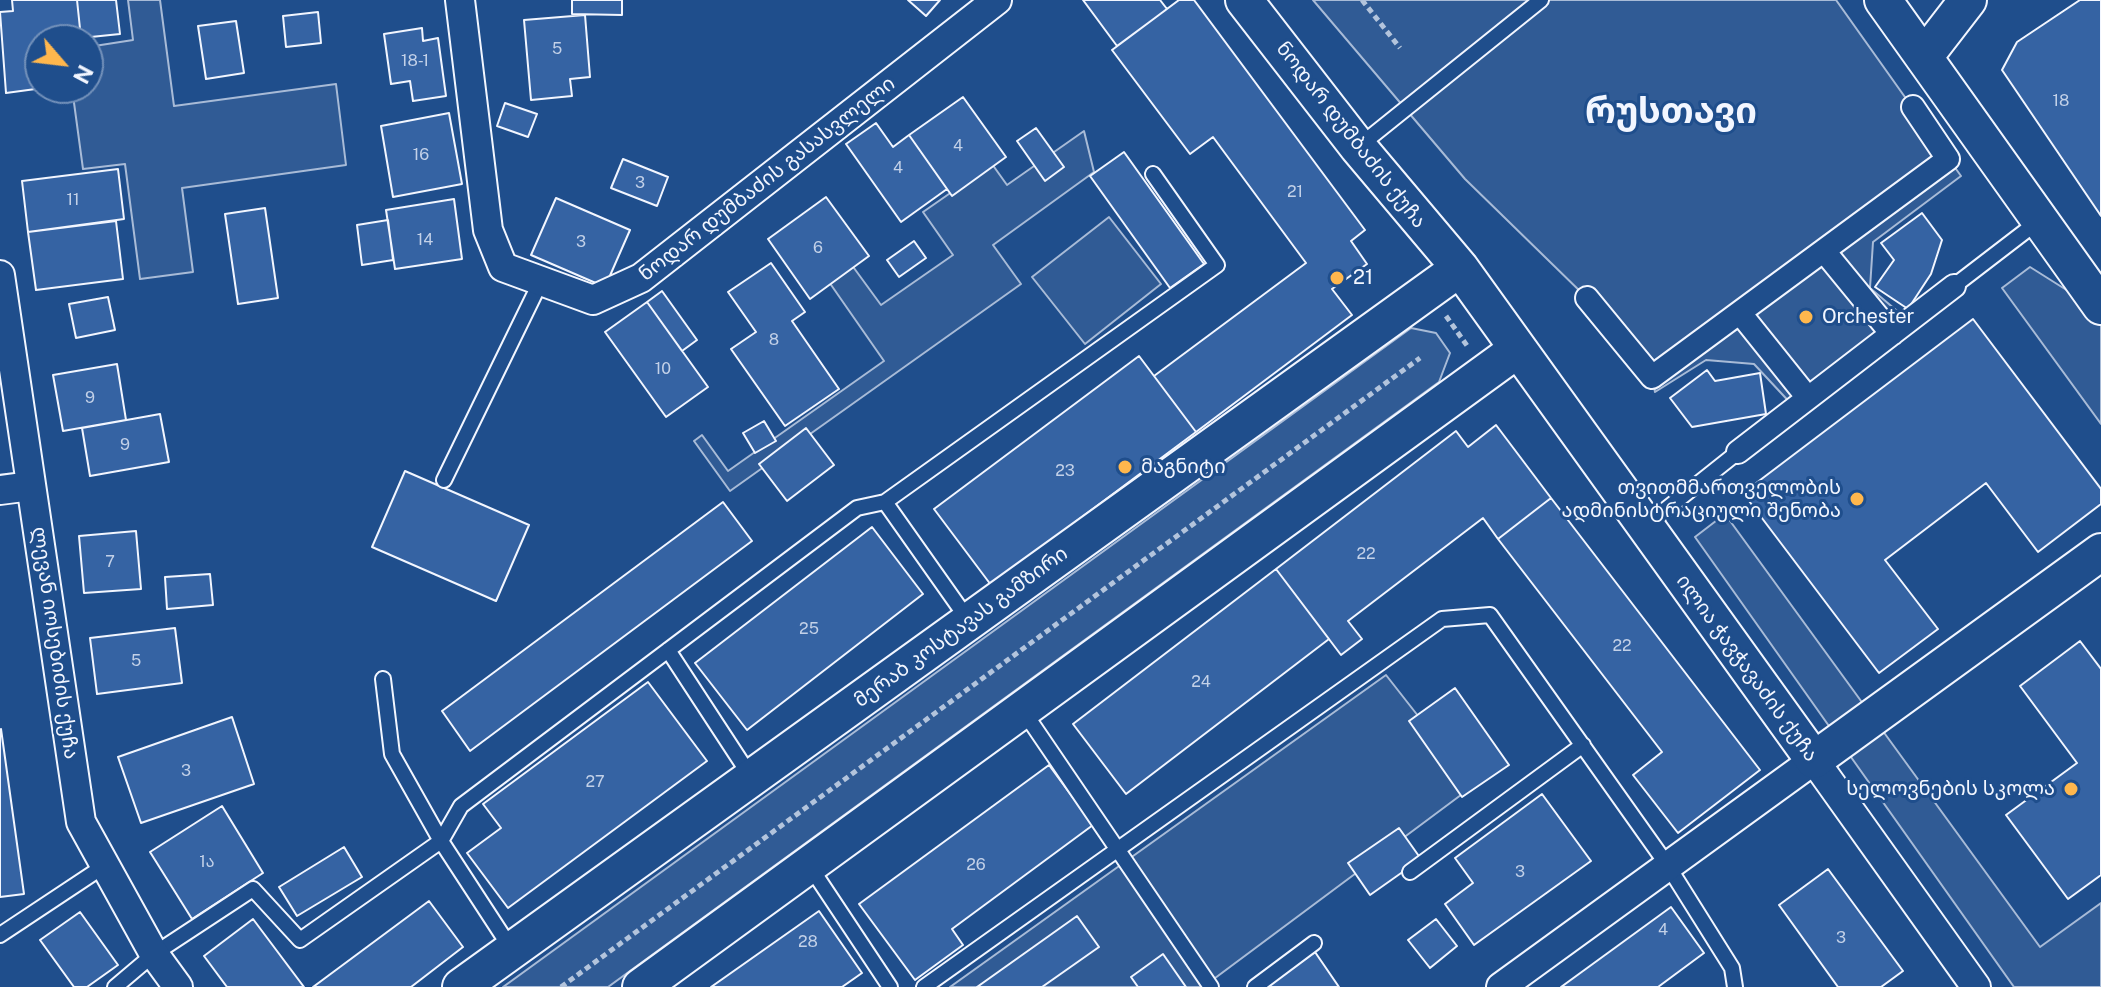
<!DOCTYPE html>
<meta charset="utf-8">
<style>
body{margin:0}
#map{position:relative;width:2101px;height:987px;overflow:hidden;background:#1f4e8c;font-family:"Public Sans",sans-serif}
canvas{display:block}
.north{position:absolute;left:24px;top:24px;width:80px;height:80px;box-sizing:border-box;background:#1f4e8c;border:2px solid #7391ba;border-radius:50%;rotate:118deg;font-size:22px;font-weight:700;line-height:32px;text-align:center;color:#f2f6ff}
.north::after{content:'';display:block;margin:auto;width:28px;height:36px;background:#ffb74d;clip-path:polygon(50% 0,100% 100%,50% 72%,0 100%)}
</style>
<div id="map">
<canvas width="2101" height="987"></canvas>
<div class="north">N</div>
</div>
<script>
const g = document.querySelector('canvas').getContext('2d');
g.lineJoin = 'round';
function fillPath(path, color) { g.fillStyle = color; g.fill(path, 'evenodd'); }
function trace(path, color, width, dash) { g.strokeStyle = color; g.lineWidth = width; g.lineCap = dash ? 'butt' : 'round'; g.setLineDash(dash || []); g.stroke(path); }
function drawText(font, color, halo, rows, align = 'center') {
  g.font = font + ' "Public Sans","Noto Sans Georgian",sans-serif'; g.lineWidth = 6; g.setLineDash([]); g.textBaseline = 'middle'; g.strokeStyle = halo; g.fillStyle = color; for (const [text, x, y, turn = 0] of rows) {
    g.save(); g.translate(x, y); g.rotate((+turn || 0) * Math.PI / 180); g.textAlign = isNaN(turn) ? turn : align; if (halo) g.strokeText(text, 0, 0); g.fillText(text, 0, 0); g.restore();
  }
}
const built = new Path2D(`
 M128 0H160L174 106 336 84 346 165 182 188 193 272 140 279 125 164 83 169 72 88H88V47L133 40Z
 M1313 0H1836L1961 176 1873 242 1870 288 1909 321 1795 408 1754 364 1706 360 1655 392 1652 377 1587 298 1465 179Z
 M1084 131 1094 172 993 245 1021 284 730 491 694 441 702 435 728 471 884 361 820 269 843 253 881 305 953 255 923 212 992 164 1007 185Z
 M1109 217 1161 284 1085 344 1032 277Z
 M2030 267 2084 301 2101 325V424L2002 288Z
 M1411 328 1436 333 1450 353 1439 382 608 987H503Z
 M1725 514 2040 947 2101 903V987H2014L1695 537Z
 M1386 675 1473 786 1203 987H950Z`);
const building = new Path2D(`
 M12 0H77L81 38 40 40V88H43L6 93 0 12 13 11Z
 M77 0H116L120 34 81 38Z
 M572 0H622V15L572 14Z
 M908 0H940L926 16Z
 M1083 0H1160L1167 9 1117 46Z
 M1179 0H1194L1365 230 1351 241 1367 264 1332 289 1352 315 1196 432 1154 376 1306 263 1213 137 1190 154 1112 50Z
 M2080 0H2101V216L2002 70 2017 42Z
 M318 12 321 43 286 47 283 16Z
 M585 15 590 77 570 79 572 96 531 100 524 20Z
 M236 21 244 73 206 79 198 26Z
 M422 28 423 41 438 38 446 96 413 101 410 81 391 84 384 34Z
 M963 97 1006 157 952 196 909 135Z
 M505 103 537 114 528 137 497 126Z
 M449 113 462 184 393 197 381 126Z
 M876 123 893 147 909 135 947 189 901 222 846 144Z
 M1036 128 1064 167 1045 181 1017 141Z
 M1124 152 1204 264 1170 288 1090 176Z
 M623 159 668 177 657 206 611 188Z
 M118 169 124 219 28 232 22 181Z
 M826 197 869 256 810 299 768 239Z
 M556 198 630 230 605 287 531 255Z
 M454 199 462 259 395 269 386 210Z
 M265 208 278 298 238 304 225 214Z
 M1922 213 1942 240 1931 274 1908 309 1875 287 1894 260 1881 243Z
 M388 220 393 260 362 265 357 225Z
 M116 221 123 279 36 290 28 232Z
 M914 241 926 258 899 277 887 260Z
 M771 263 805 312 792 321 839 389 785 426 731 349 756 332 728 292Z
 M662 291 697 340 682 351 647 302Z
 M108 297 115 330 76 338 69 304Z
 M647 302 708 387 666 417 605 332Z
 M1973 319 2101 489V504L2038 552 1986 483 1885 560 1938 629 1879 673 1743 493Z
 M1139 356 1196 432 991 585 934 509Z
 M117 364 126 420 63 431 53 375Z
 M1707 370 1715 381 1760 373 1766 414 1692 427 1670 398Z
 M160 414 169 462 90 476 82 428Z
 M764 421 776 441 755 453 743 433Z
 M1496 425 1551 498 1498 539 1483 518 1348 621 1362 639 1341 655 1276 569 1456 431 1468 447Z
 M806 428 834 465 787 501 759 464Z
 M405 471 529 525 496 601 372 547Z
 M1551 498 1760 770 1678 833 1633 775 1662 752 1498 539Z
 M723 502 752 541 470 751 442 711Z
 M872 527 923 594 747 730 695 663Z
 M136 531 141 589 84 593 79 536Z
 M1276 569 1329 639 1126 794 1073 724Z
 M210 574 213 605 167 609 165 577Z
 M175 628 182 683 97 694 90 638Z
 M2080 641 2101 669V875L2068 899 2006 815 2077 763 2020 686Z
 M648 682 707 761 508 908 467 853 501 828 483 804Z
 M1455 688 1509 765 1462 797 1409 721Z
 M232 717 254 784 141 823 118 757Z
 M1 729 24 894 0 897V730Z
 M1049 765 1093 825 952 929 963 945 915 980 859 904Z
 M1542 794 1591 861 1474 945 1445 904 1473 883 1455 858Z
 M222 806 263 873 192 919 150 852Z
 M1399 828 1421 859 1370 895 1348 863Z
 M344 847 362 877 297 916 279 887Z
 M1828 869 1903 971 1881 987H1838L1779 905Z
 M429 901 463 947 411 987H313Z
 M1671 907 1704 953 1658 987H1561Z
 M819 911 862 973 842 987H711Z
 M80 912 118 965 87 987H74L40 940Z
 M1077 916 1099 947 1042 987H977Z
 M253 919 304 987H227L204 956Z
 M1436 919 1457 946 1430 968 1408 940Z
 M1315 952 1339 987H1265Z
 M1163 954 1186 987H1138L1131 977Z`);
const path = new Path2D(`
 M1362 0 1400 48
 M1446 316 1468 347
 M561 987 1420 358`);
const service = new Path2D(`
 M1358 147 1541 0
 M1954 286 2040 220
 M444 480 541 281
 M885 502 969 621
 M1645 526 1738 452
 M668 650 751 777
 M383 679 392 754 441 841 512 950
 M1022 709 1211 987
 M809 865 890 987
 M1410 872 1583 745
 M0 935 104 866
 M115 987 154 954 253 889 300 940 441 841 461 806 857 508 885 502 1217 265 1153 174
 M924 987 1442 619 1490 615 1668 866 1732 968 1735 987
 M1255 987 1314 943`);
const pedestrian = new Path2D(`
 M1824 251 1892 334
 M1587 298 1652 377 1948 159 1913 107
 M1740 313 1808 398
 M1738 452 1954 286`);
const minor = new Path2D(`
 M460 0 488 230 503 267 593 300 641 278 997 0
 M0 275 81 822 154 954 178 987
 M0 490 31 486
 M1501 987 1814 760 1976 987`);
const tertiary = new Path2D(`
 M1244 0 1358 147 1460 268 1814 760 2101 552
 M1883 0 2101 306
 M1924 57 1968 0
 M461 987 1460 268
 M641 987 1518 349`);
const markers = [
 [1337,278,8,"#ffb74d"],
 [1806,317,8,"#ffb74d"],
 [1125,467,8,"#ffb74d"],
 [1857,499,8,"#ffb74d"],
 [2071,789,8,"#ffb74d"]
];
const numberNames = [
 ["5",557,49],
 ["18-1",415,61],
 ["18",2061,101],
 ["4",958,146],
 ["16",421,155],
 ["4",898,168],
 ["3",640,183],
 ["21",1295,192],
 ["11",73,200],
 ["14",425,240],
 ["3",581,242],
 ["6",818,248],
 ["8",774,340],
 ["10",663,369],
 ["9",90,398],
 ["9",125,445],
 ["23",1065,471],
 ["22",1366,554],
 ["7",110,562],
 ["25",809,629],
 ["22",1622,646],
 ["5",136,661],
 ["24",1201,682],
 ["3",186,771],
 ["27",595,782],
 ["1ა",207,862],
 ["26",976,865],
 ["3",1520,872],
 ["4",1663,930],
 ["3",1841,938],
 ["28",808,942]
];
const streetNames = [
 ["ნოდარ დუმბაძის ქუჩა",1351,135,52],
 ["ნოდარ დუმბაძის გასასვლელი",767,179,-38],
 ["მერაბ კოსტავას გამზირი",961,627,-36],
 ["ლევან იოსებიძის ქუჩა",55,643,82],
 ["ილია ჭავჭავაძის ქუჩა",1747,668,54]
];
const poiNames = [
 ["21",1353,278],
 ["Orchester",1822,317],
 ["მაგნიტი",1141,467],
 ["თვითმმართველობის",1841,488,"right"],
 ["ადმინისტრაციული შენობა",1841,511,"right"],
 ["სელოვნების სკოლა",2055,789,"right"]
];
const townNames = [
 ["რუსთავი",1671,112]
];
fillPath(built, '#305b95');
trace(built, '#a8bbd7', 2);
fillPath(building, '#3563a3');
trace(building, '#f2f6ff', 2);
trace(service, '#f2f6ff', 18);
trace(pedestrian, '#f2f6ff', 26);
trace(minor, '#f2f6ff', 32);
trace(tertiary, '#f2f6ff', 40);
trace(path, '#b3c4dc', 5, [6, 4]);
trace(service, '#1f4e8c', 14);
trace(pedestrian, '#1f4e8c', 22);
trace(minor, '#1f4e8c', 28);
trace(tertiary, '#1f4e8c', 36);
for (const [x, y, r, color] of markers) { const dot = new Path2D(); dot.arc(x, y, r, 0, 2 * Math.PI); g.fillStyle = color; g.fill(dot); trace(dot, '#1f4e8c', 3); }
drawText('16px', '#c3d1e8', null, numberNames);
drawText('20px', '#f2f6ff', '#1f4e8c', streetNames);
drawText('20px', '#f2f6ff', '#1f4e8c', poiNames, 'left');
drawText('bold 36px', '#f2f6ff', '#1f4e8c', townNames);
</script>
